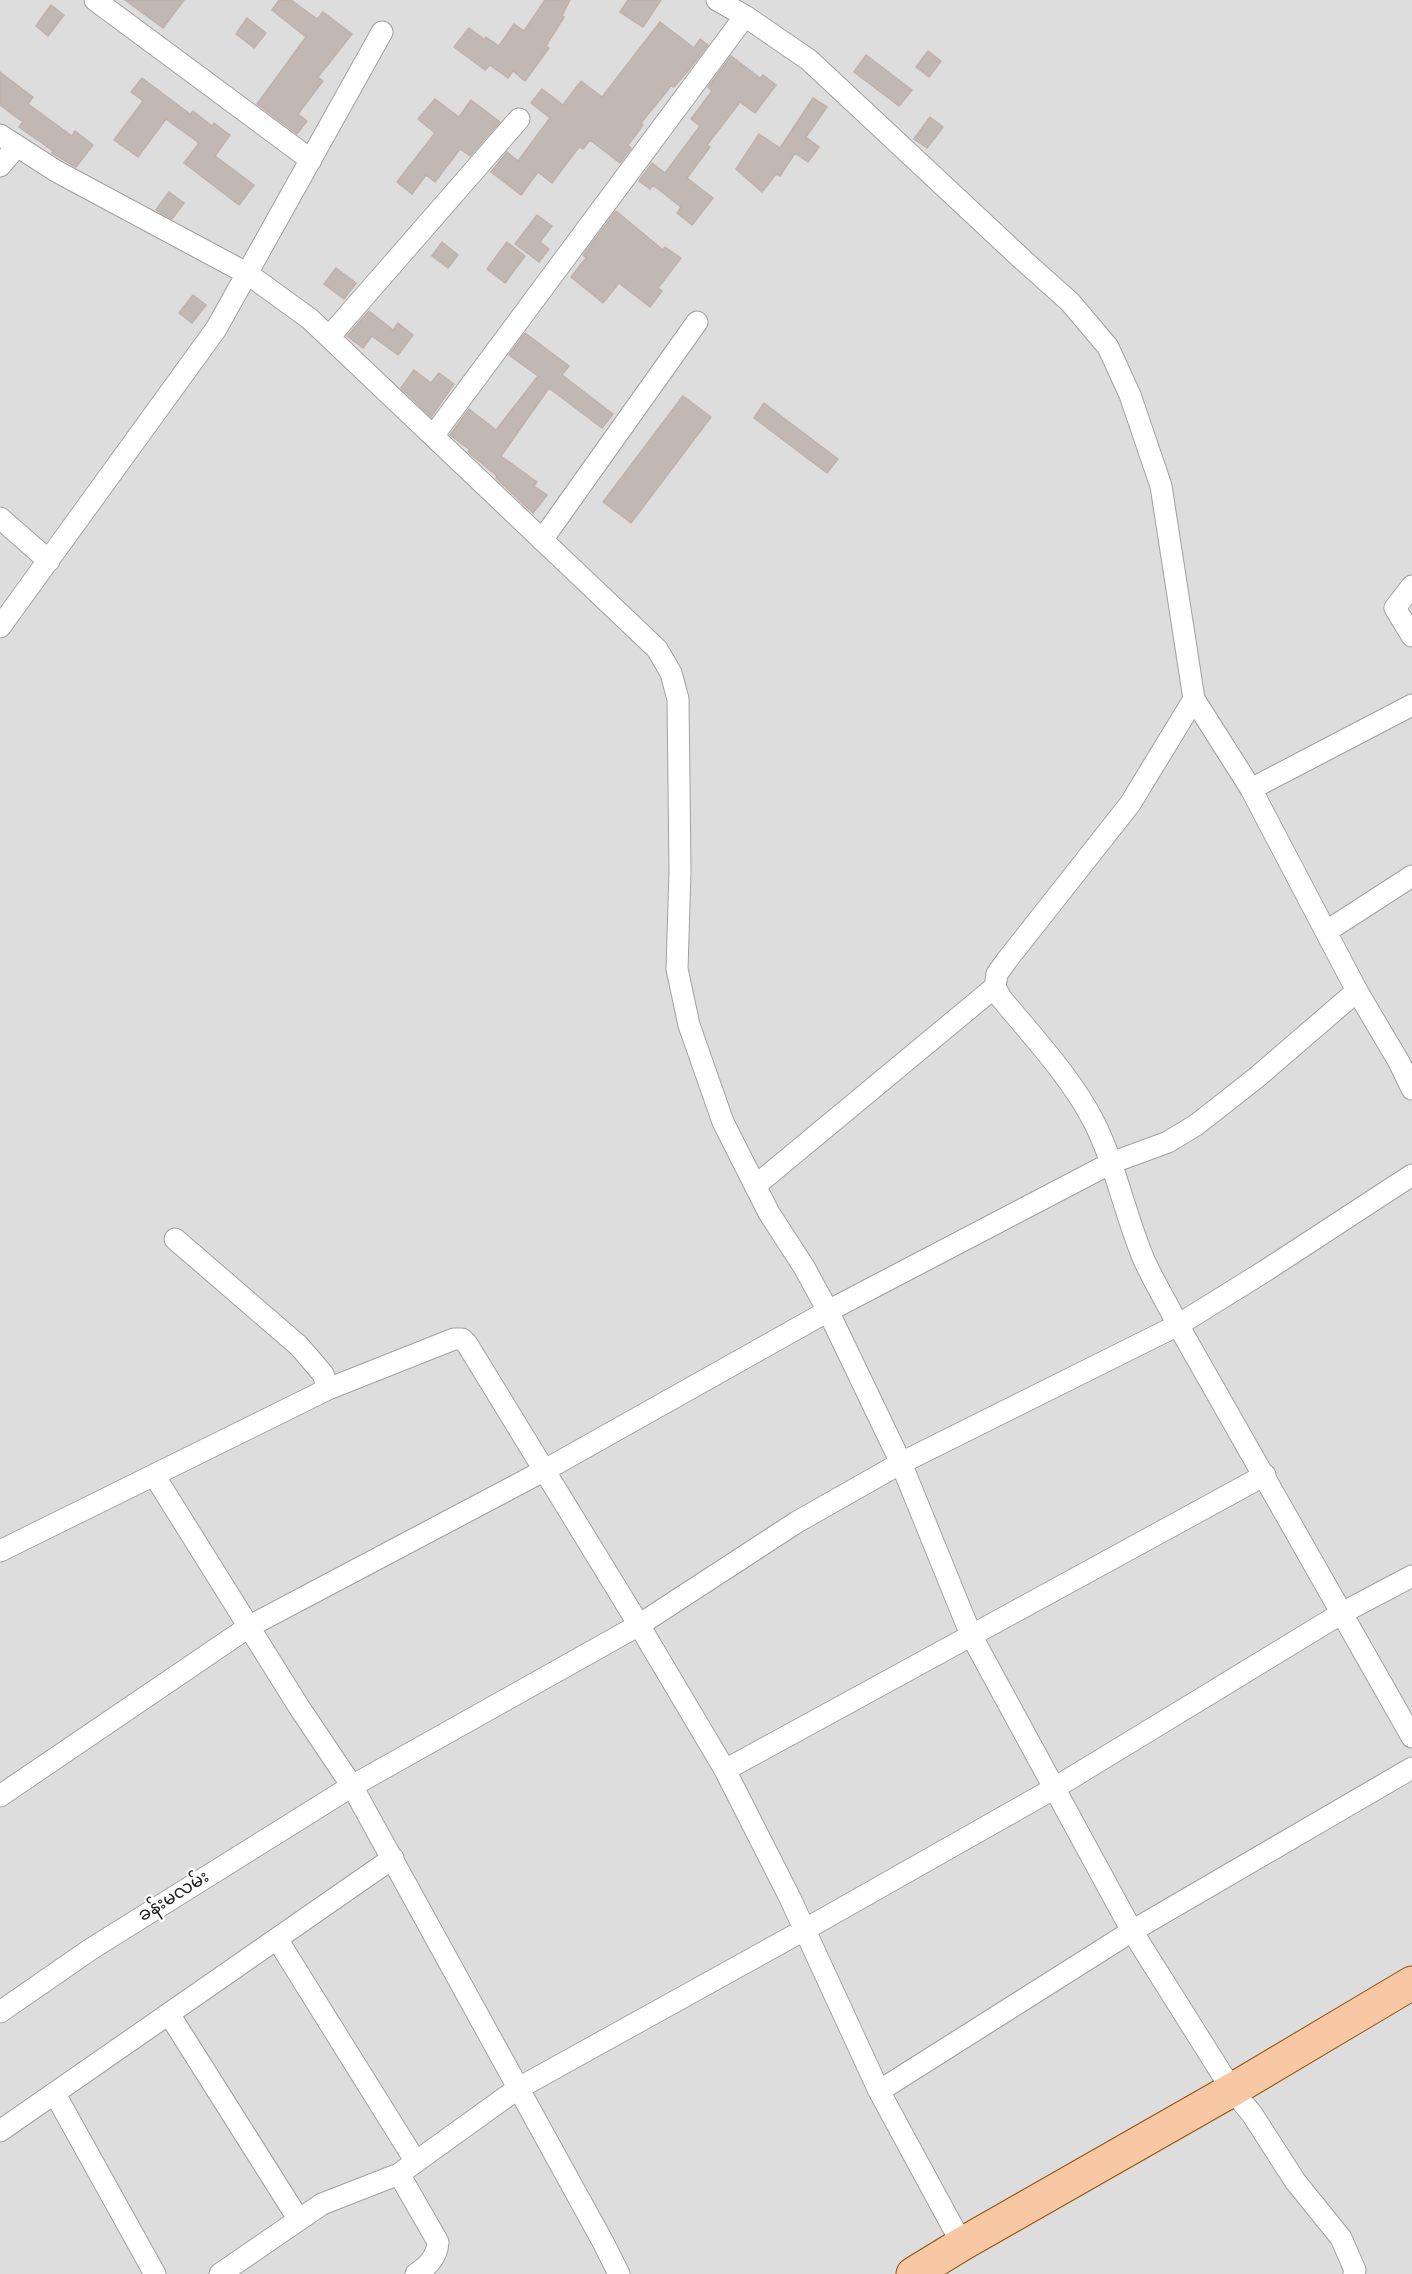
<!DOCTYPE html>
<meta charset="utf-8">
<style>
body{margin:0}
canvas{display:block;background:#f0ece7}
</style>
<canvas width="1412" height="2274"></canvas>
<script>
const g = document.querySelector('canvas').getContext('2d');
g.lineJoin = 'round';
function fillPath(path, color) { g.fillStyle = color; g.fill(path, 'evenodd'); }
function trace(path, color, width, dash) { g.strokeStyle = color; g.lineWidth = width; g.lineCap = dash ? 'butt' : 'round'; g.setLineDash(dash || []); g.stroke(path); }
function drawText(font, color, halo, rows, align = 'center') {
  g.font = font + ' "Nunito Sans","Noto Sans Myanmar",sans-serif'; g.lineWidth = 4.5; g.setLineDash([]); g.textBaseline = 'middle'; g.strokeStyle = halo; g.fillStyle = color; for (const [text, x, y, turn = 0] of rows) {
    g.save(); g.translate(x, y); g.rotate((+turn || 0) * Math.PI / 180); g.textAlign = isNaN(turn) ? turn : align; if (halo) g.strokeText(text, 0, 0); g.fillText(text, 0, 0); g.restore();
  }
}
const residential = new Path2D(`
 M0 0H1412V2274H0Z`);
const building = new Path2D(`
 M125 0H184L163 28Z
 M279 0H291L317 19 323 12 352 34 318 77 323 81 298 114 307 121 297 134 257 104 306 37 272 10Z
 M545 0H570L562 16 564 17 546 46 549 48 525 81 513 71 508 78 490 65 485 70 454 47 469 28 484 39 486 37 499 46 514 24 524 31Z
 M628 0H661L643 27 620 12Z
 M51 5 64 15 48 36 36 26Z
 M247 18 266 33 254 48 236 34Z
 M660 22 694 48 700 39 708 45 687 72 674 87 671 86 641 123 643 125 628 145 631 148 620 163 590 140 583 149 579 147 552 183 538 172 521 195 491 172 507 152 518 161 550 118 531 103 542 89 563 105 581 81 602 97Z
 M928 51 941 61 929 77 916 67Z
 M866 55 912 90 899 106 854 72Z
 M731 56 760 78 763 75 776 85 755 113 740 102 707 145 710 147 687 178 713 198 692 225 677 213 681 207 653 185 650 189 639 181 652 163 665 173 700 126 691 119 712 91 708 87Z
 M0 72 33 97 28 104 72 136 75 131 93 145 76 167 52 153 53 151 19 127 23 122 0 105Z
 M142 78 190 114 193 111 212 126 214 123 230 135 215 156 254 185 239 205 184 163 199 143 166 119 138 157 114 140 143 101 131 92Z
 M813 98 827 107 806 137 819 147 808 162 795 153 780 176 776 174 762 192 736 169 759 134 780 148Z
 M435 99 459 117 471 100 500 122 470 156 460 149 435 182 426 175 412 194 397 182 435 133 418 119Z
 M930 117 943 127 927 148 914 139Z
 M169 192 184 203 172 219 156 210Z
 M616 211 663 250 665 247 681 258 658 288 662 291 650 307 619 283 603 303 571 277 586 258 583 255Z
 M537 215 552 226 540 242 549 249 539 262 515 244Z
 M442 242 458 255 448 268 432 256Z
 M507 242 525 256 505 283 487 269Z
 M336 268 356 283 344 299 324 284Z
 M193 295 206 305 192 323 179 313Z
 M369 311 393 330 398 323 413 335 398 355 372 336 363 348 347 336Z
 M525 333 569 366 562 375 613 414 602 428 549 388 501 456 537 482 534 486 547 495 533 513 496 478 497 476 468 452 470 450 450 435 469 409 496 430 538 376 509 355Z
 M414 370 431 383 439 373 454 384 431 417 401 388Z
 M683 396 711 417 631 523 603 502Z
 M764 403 838 459 827 473 754 418Z`);
const street = new Path2D(`
 M95 0 311 160
 M717 0 745 16 809 60 1023 260 1070 302 1108 347 1130 395 1161 486 1194 699 1251 789
 M0 135 56 171 248 274 310 319 657 649 671 673 678 699 680 871 677 969 689 1025 723 1122 769 1213 804 1267 828 1311 877 1413 901 1463 971 1635 1132 1931 1232 2090 1252 2114 1295 2181 1341 2238 1355 2270 1354 2274
 M0 166 17 146
 M329 337 519 119
 M433 436 745 16
 M0 518 49 561
 M542 540 697 322
 M1412 586 1395 608 1412 636
 M0 627 216 329 382 32
 M1194 699 1130 804 1007 960 997 974 995 987 1001 998C1033 1037 1071 1077 1094 1122 1116 1166 1125 1215 1144 1260 1154 1282 1167 1303 1178 1325L1265 1271 1412 1175
 M1412 705 1251 789 1357 991 1399 1062 1412 1089
 M1327 931 1412 876
 M755 1186 995 987
 M175 1239 299 1346 323 1374 328 1389
 M154 1475 328 1389 454 1339H462L467 1344 639 1625 725 1770 790 1898 879 2091 962 2244
 M0 1551 154 1475 299 1707 352 1786 603 2242 619 2274
 M725 1770 1265 1475
 M0 1796 250 1626 545 1470 828 1311 1111 1163 1168 1142 1196 1125 1256 1078 1357 991
 M277 1939 416 2162
 M0 2012 91 1949 352 1786 639 1625 797 1522 901 1463 1178 1325 1412 1737
 M169 2014 299 2220
 M879 2091 1132 1931 1412 1768
 M55 2094 155 2274
 M0 2131 393 1858
 M399 2174 438 2242C437 2257 428 2266 416 2274
 M220 2274 322 2204 399 2174 517 2089 804 1930 1053 1789 1342 1613 1412 1576`);
const primary = new Path2D(`
 M913 2274 962 2244 1232 2090 1412 1983`);
const streetNames = [
 ["ခန်းမလမ်း",174,1897,-32]
];
fillPath(residential, '#dedddd');
fillPath(building, '#c1b7b3');
trace(building, '#c1b1aa', 1.5);
trace(street, '#a1a1a1', 23);
trace(primary, '#955107', 35);
trace(street, '#fff', 21);
trace(primary, '#f8c7a4', 33);
drawText('18px', '#202020', '#fff', streetNames);
</script>
